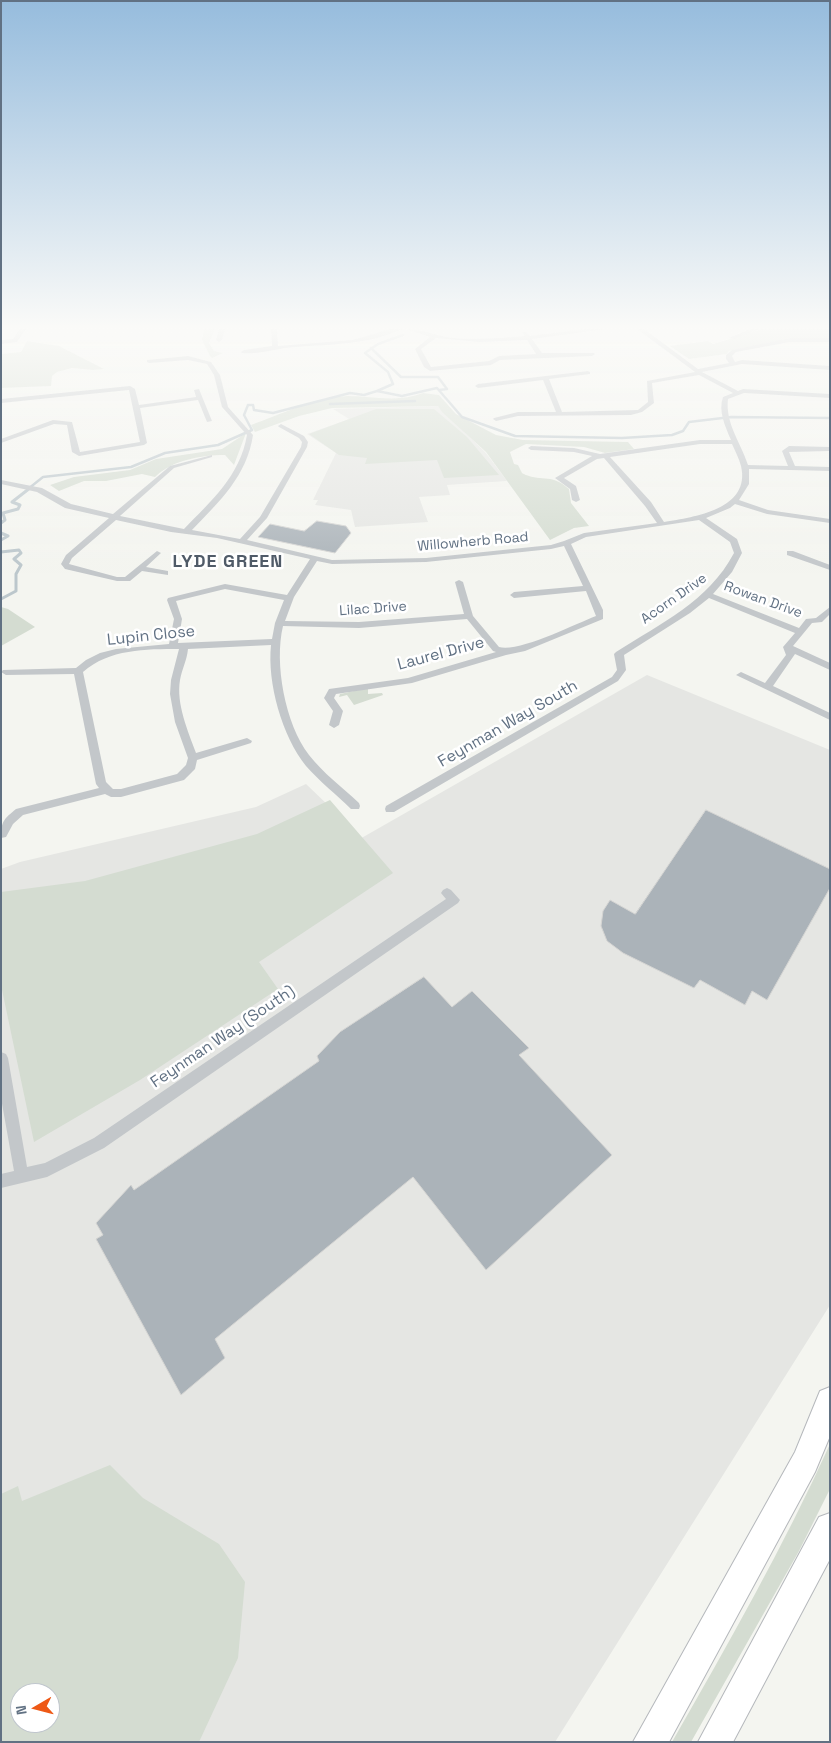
<!DOCTYPE html>
<style>
body{margin:0}
#map{position:relative;width:831px;height:1743px;overflow:hidden;background:#f4f5f0;font-family:"Space Grotesk",sans-serif}
canvas{display:block}
.frame{position:absolute;inset:0;border:2px solid #617183;pointer-events:none}
.north{position:absolute;left:10px;top:1683px;width:50px;height:50px;box-sizing:border-box;background:#fff;border:1px solid #c0c6cd;border-radius:50%;rotate:262deg;font-size:14px;font-weight:700;line-height:20px;text-align:center;color:#617183}
.north::after{content:'';display:block;margin:auto;width:18px;height:22px;background:#ee5916;clip-path:polygon(50% 0,100% 100%,50% 72%,0 100%)}
</style>
<div id="map">
<canvas width="831" height="1743"></canvas>
<div class="frame"></div>
<div class="north">N</div>
</div>
<script>
const g = document.querySelector('canvas').getContext('2d');
g.lineJoin = 'round';
function fillPath(path, color) { g.fillStyle = color; g.fill(path, 'evenodd'); }
function trace(path, color, width, dash) { g.strokeStyle = color; g.lineWidth = width; g.lineCap = dash ? 'butt' : 'round'; g.setLineDash(dash || []); g.stroke(path); }
function drawText(font, color, halo, rows, align = 'center') {
  g.font = font + ' "Space Grotesk",sans-serif'; g.lineWidth = 5; g.setLineDash([]); g.textBaseline = 'middle'; g.strokeStyle = halo; g.fillStyle = color; for (const [text, x, y, turn = 0] of rows) {
    g.save(); g.translate(x, y); g.rotate((+turn || 0) * Math.PI / 180); g.textAlign = isNaN(turn) ? turn : align; if (halo) g.strokeText(text, 0, 0); g.fillText(text, 0, 0); g.restore();
  }
}
const built = new Path2D(`
 M438 406 486 453 507 481 447 485 450 495 419 497 428 522 355 527 351 510 315 505 318 500H313L336 453 307 434 349 419 333 409Z
 M647 675 830 750V1305L555 1742H1V869L20 862 256 807 306 784 330 807 358 840ZM20 1693H50V1723H20Z`);
const green = new Path2D(`
 M204 329H215L209 343 214 351 223 353 212 358 210 356 202 340Z
 M763 329H830V339L791 338 729 351 727 354 689 359 670 346 708 341 713 344Z
 M27 341 59 346 104 369 93 370 72 368 57 372 52 376 51 386 1 388V354L21 352Z
 M423 393 439 395 456 414 496 435 523 440 628 442 634 449 605 453 584 447 526 444 510 452 514 464 518 465 522 473C540 483 550 472 569 489L571 503 589 526 574 528 550 540 486 452 442 412 438 406 332 408 299 416 255 432 251 425C278 415 318 397 347 396 373 396 398 403 423 393Z
 M376 409H434L467 437 499 475 444 478 437 460 365 464 367 458 339 455 309 434Z
 M246 433 234 465 225 455C202 455 172 460 155 477L142 474 106 481H84L59 491 50 485 74 477 130 470 156 459 222 449Z
 M1 607 8 609 35 627 1 646Z
 M368 688V694L382 693 383 695 354 705 347 695 339 697 340 694Z
 M330 800 393 873 259 962 278 989 140 1080 34 1142 1 985V892L85 881 257 834Z
 M830 1444V1489L799 1551 691 1742H672C728 1644 784 1546 830 1444Z
 M110 1465 143 1498 219 1544 245 1582 238 1658 199 1742H1V1494L18 1486 22 1501ZM20 1693H50V1723H20Z`);
const streamFar1 = new Path2D(`
 M371 348 401 377H438L447 389 439 390
 M377 391 393 384 388 372 365 353 378 344 403 335
 M330 404 415 401
 M28 489 43 477 131 467 165 453 218 445 252 430 244 415 248 405H253L254 410 273 413 350 393 364 395 377 391 402 396 437 388 462 417 515 436 622 438 672 435 683 431 689 422 731 417 830 418`);
const stream = new Path2D(`
 M1 523 5 520 3 513 18 509 20 505 12 502 30 488
 M1 533 8 536 1 540
 M1 552 19 550 21 553 14 559 21 565 16 574V591L1 599`);
const building = new Path2D(`
 M317 521 346 526 351 533 335 553 258 537 270 524 304 531Z
 M706 810 830 869V888L767 1000 752 991 745 1005 700 980 694 988 623 953 607 941 601 926 603 911 610 900 635 914Z
 M424 977 452 1007 472 991 529 1048 519 1055 612 1155 486 1270 413 1177 215 1339 225 1358 181 1395 96 1239 103 1235 96 1223 131 1185 134 1190 319 1061 317 1056 340 1032Z`);
const minor = new Path2D(`
 M20 329H26L17 342 1 344V340L13 339Z
 M219 329H225L222 340 219 342 216 340Z
 M271 329H277L278 346 352 340 391 329H402C368 345 331 344 295 347 277 348 260 355 242 353L241 352 244 350 272 346Z
 M406 329C422 329 437 336 453 338 477 340 501 338 525 336L522 333 525 331 530 336 585 329H606L532 339 542 353H594L595 354 592 356 500 360 491 365 430 371 424 367 415 349 430 337ZM436 338 479 342 527 340 536 354 499 356 489 361 431 367 421 349Z
 M637 329H644L698 369 729 363 726 359V355L732 350 790 338H830V342H790L736 352 732 356 735 362 742 360 830 366V370L742 364 702 372 738 391 743 389 830 394V398L744 393 728 399C725 423 741 443 748 465L788 466 782 451 789 446 830 447V451L789 452 795 466 830 467V471L749 469V484L739 500 768 510 830 519V523L767 514 735 504 730 508 706 518 737 539 742 553 732 572 713 594 799 628 806 619 816 618 830 607V614L822 622 812 623 793 646 830 663V670L795 654 773 686 830 713V720L736 675 741 672 765 683 786 655 783 647 795 633 709 598 690 613 624 655 626 670 618 681 394 812H386L385 809 386 806 612 677 617 670 614 654 616 652C661 623 708 602 734 553L730 542 699 520 586 537 571 544 603 610V619L525 651 506 655 412 683 336 694 334 698 343 711 339 725 334 728 329 725 333 711 324 698 329 689 408 678 496 652 493 651 467 619 359 628 283 626C274 663 285 724 309 755 323 773 342 787 359 803L360 806 359 809H351C336 794 320 782 306 766 282 736 267 683 271 645L188 649C187 660 182 669 180 680 176 704 188 731 196 753L247 738 252 741 251 743 197 760 195 769 184 780 121 797H111L105 794 23 815 13 824 6 837 1 838C1 821 4 819 16 809L99 788 96 784 74 674 6 675 1 672 3 670 76 668 86 660 100 653 116 649 169 644 174 619 167 600 168 598 225 584 287 595 310 559 217 538 171 532 116 520 72 558 69 564 117 577H125L157 551 161 553 146 567 168 571V575L142 571 130 581H117L65 569 61 564 66 555 109 518 65 508 37 492 1 484V480L42 488 71 504 113 514 170 466 212 455V457L174 468 120 516 184 529C211 501 240 476 247 435L222 407 214 375 207 364 188 360 149 363 147 362V360L188 356 211 362 220 375 228 407 253 435C247 476 219 502 192 530L240 539 260 517 301 447 302 442 299 438 279 427 278 426 281 424 304 436 308 442 307 447 267 518 247 540 332 560 426 558 551 545 564 541 584 533 657 523 645 506 604 458 597 459 564 478 576 486 580 500 576 502 572 500 570 489 555 478 592 456 574 452 531 450 528 448 531 446 574 448 600 454 700 440H731C725 426 718 411 723 397L733 393 699 375 652 383 654 403 642 412 631 415 518 416 496 421 493 419 494 418 518 412H556L543 380 478 388 475 386 478 384 588 371 590 372V374L549 379 562 412 638 410 648 402 647 381 695 372ZM700 444H732C735 451 739 458 741 466 751 509 695 517 664 522L651 502 610 457ZM564 546 583 586 514 592 510 595 514 598 586 591 596 616C575 624 518 653 499 647L473 616 463 582 459 580 455 582 464 614 359 622 285 621 294 597 317 561 332 564 426 562 551 549ZM225 589 284 600 275 623 272 639 178 643 182 619 176 601ZM179 649 171 680 170 694 175 722 188 758 186 765 177 774 121 789H113L106 782 83 672C109 649 146 649 179 649Z
 M750 329H759L734 339 729 338Z
 M130 386 135 389 139 405 196 397 194 390 199 389 212 421 207 422 198 400 140 408 147 443 144 445 79 456 72 452 67 425 54 424 1 443V439L53 420 72 422 80 452 140 442 129 390 1 403V399Z
 M787 551H793L830 565V570L787 555Z
 M447 888 451 890 460 900 458 903 104 1148 47 1177 1 1188V1174L14 1171 1 1098V1052L6 1054 8 1058 27 1167 45 1163 94 1138 446 899 441 893 443 890Z`);
const trunk = new Path2D(`
 M830 1387V1436L815 1472 669 1742H633L795 1452 820 1391Z
 M830 1513V1559L733 1742H698L819 1517Z`);
const farStreetnames = [
 ["Willowherb Road",473,542,-5],
 ["Acorn Drive",674,599,-35],
 ["Rowan Drive",763,600,20],
 ["Lilac Drive",373,609,-4]
];
const streetNames = [
 ["Lupin Close",151,636,-6],
 ["Laurel Drive",441,654,-15],
 ["Feynman Way South",508,724,-30],
 ["Feynman Way (South)",223,1037,-34]
];
const farDistrictnames = [
 ["LYDE GREEN",228,562]
];
fillPath(built, '#e5e6e3');
fillPath(green, '#d4dcd1');
trace(streamFar1, '#bcc7cc', 2.5);
trace(stream, '#bcc7cc', 3);
fillPath(building, '#abb3b9');
trace(building, '#d5d5d3', 1);
trace(trunk, '#b5b8bc', 2);
fillPath(minor, '#c3c7ca');
fillPath(trunk, '#fff');
const sky = g.createLinearGradient(0, 0, 0, 573);
sky.addColorStop(0, '#96bcdd');
sky.addColorStop(0.57, '#fafaf8');
sky.addColorStop(1, '#fafaf800');
g.fillStyle = sky;
g.fillRect(0, 0, 831, 573);
drawText('14px', '#617183', '#fff', farStreetnames);
drawText('16px', '#617183', '#fff', streetNames);
g.letterSpacing = '1px';
drawText('bold 18px', '#505b68', '#fff', farDistrictnames);
g.letterSpacing = '0px';
</script>
